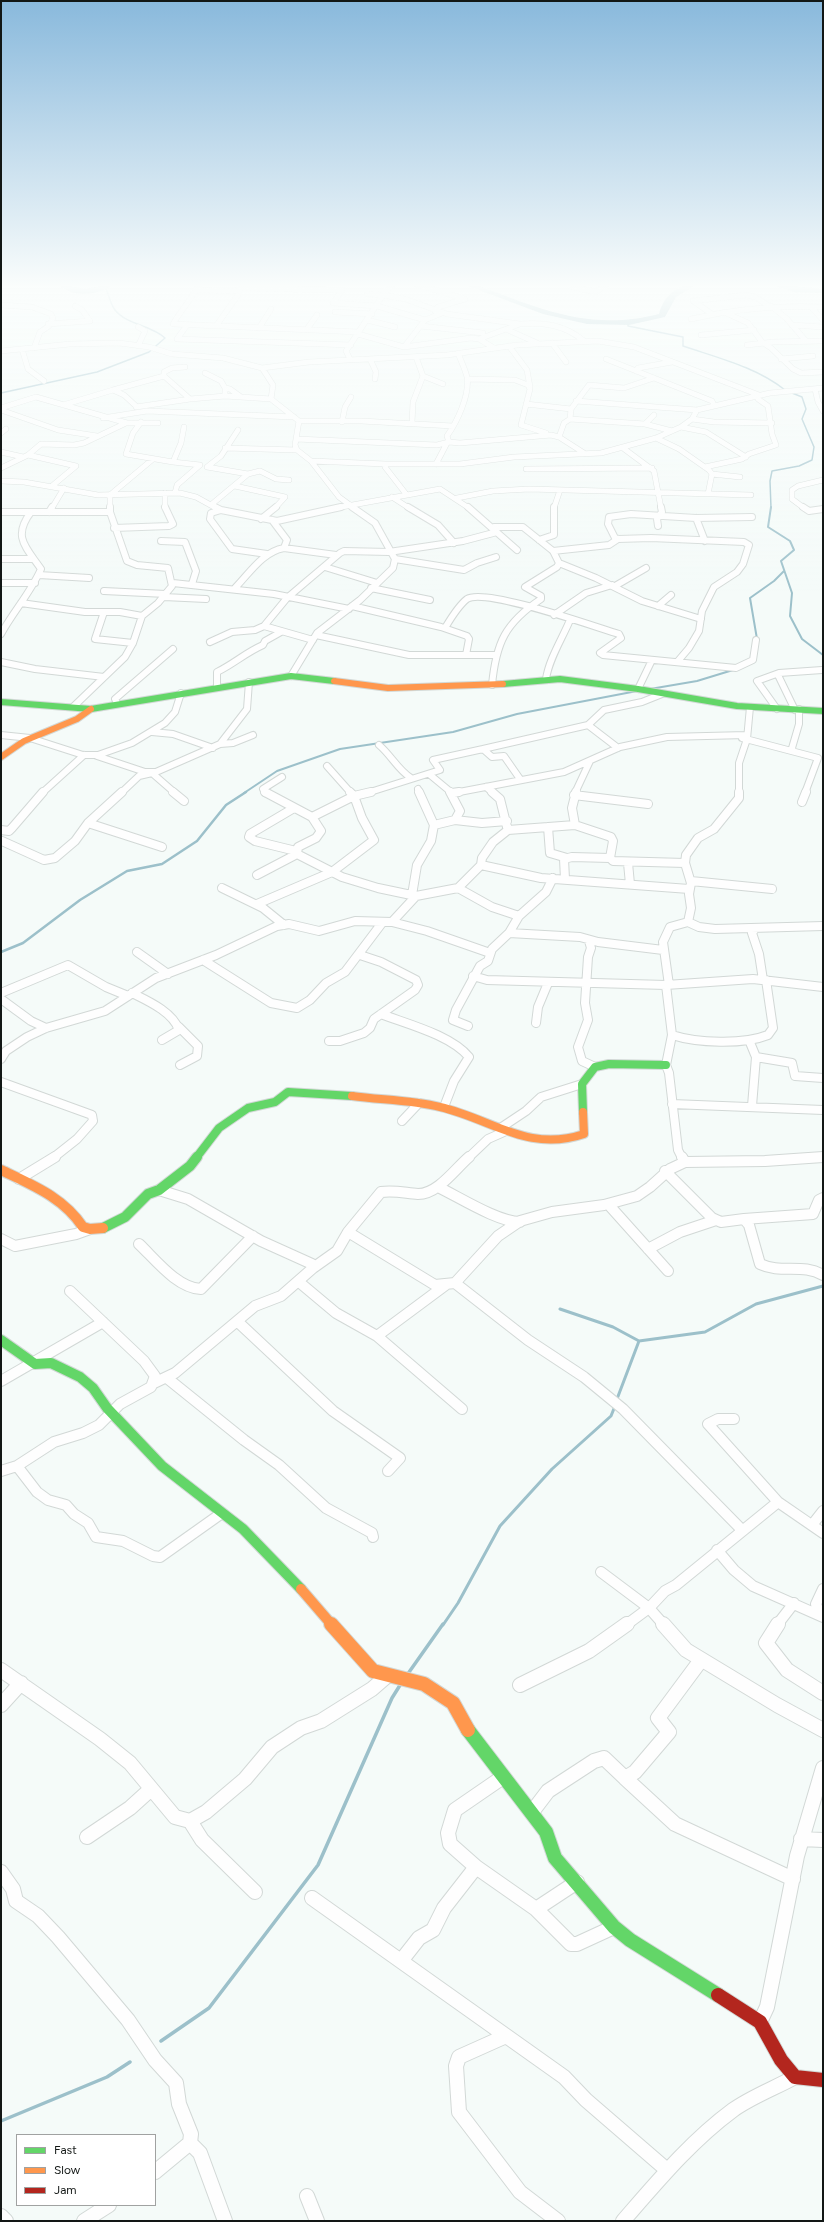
<!DOCTYPE html>
<style>
body{margin:0}
#map{position:relative;width:824px;height:2222px;overflow:hidden;background:#f5fbf9;font-family:Figtree,sans-serif}
canvas{display:block}
.frame{position:absolute;inset:0;border:2px solid #121715;pointer-events:none}
.legend{position:absolute;left:16px;top:2134px;width:140px;height:72px;box-sizing:border-box;background:#fff;border:1px solid #a0a2a1;margin:0;padding:5px 7px;list-style:none;font-size:12px;color:#121715}
.legend li{display:flex;align-items:center;gap:8px;height:20px}
.legend b{width:20px;border:1px solid #a0a2a1}
</style>
<div id="map">
<canvas width="824" height="2222"></canvas>
<div class="frame"></div>
<ul class="legend">
<li><b style="height:5px;background:#63d668"></b>Fast</li>
<li><b style="height:5px;background:#ff974d"></b>Slow</li>
<li><b style="height:5px;background:#b3261e"></b>Jam</li>
</ul>
</div>
<script>
const g = document.querySelector('canvas').getContext('2d');
g.lineJoin = 'round';
function trace(path, color, width, dash) { g.strokeStyle = color; g.lineWidth = width; g.lineCap = dash ? 'butt' : 'round'; g.setLineDash(dash || []); g.stroke(path); }
function fillPath(path, color) { g.fillStyle = color; g.fill(path, 'evenodd'); }
const streamFar4 = new Path2D(`
 M628 323V326L683 337V346C718 358 756 367 785 390
 M1 393 97 372 149 352 165 338C151 325 127 325 115 310 110 304 109 294 105 287
 M771 508 770 481 772 471 799 466 812 460 814 447 802 419 806 409 802 397 792 393`);
const streamFar3 = new Path2D(`
 M771 507 768 527 790 541 794 550 781 561 792 593 790 616 802 639 823 655
 M757 639 750 598 774 581 784 571
 M650 689 697 681 733 670
 M244 793 277 771 340 749 453 732 517 714 637 691`);
const streamFar2 = new Path2D(`
 M1 952 23 943 80 900 127 871 162 864 197 841 226 805 246 792`);
const streamFar1 = new Path2D(`
 M560 1309 613 1327 639 1341 705 1332 756 1304 823 1286
 M617 1399 639 1341
 M443 1625 458 1603 500 1526 552 1469 611 1416 615 1406`);
const stream = new Path2D(`
 M407 1675 443 1624
 M161 2041 209 2008 318 1865 392 1698 402 1682
 M1 2121 107 2077 130 2062`);
const river = new Path2D(`
 M58 284 85 289 113 284C100 296 71 298 58 284Z
 M463 284H474C538 308 589 332 659 314 664 295 678 284 697 284L676 297 665 317 629 325 587 324 543 314Z
 M770 284 823 289V293L794 292Z`);
const streetFar4 = new Path2D(`
 M199 284C192 299 181 310 173 324L359 332
 M416 284 465 299 438 307 435 311
 M199 286 196 290 239 291
 M573 287 596 292 607 284
 M242 288 342 290 333 303 377 306 425 320
 M367 294 383 295 393 284
 M693 301 746 295 755 297 769 306
 M693 301 712 314
 M1 305 32 307 51 314 53 318 49 326 40 332 34 348
 M771 306 786 318 806 341
 M811 307 823 320
 M335 312 372 314
 M724 312 748 323 762 342 771 348 793 369 801 373 823 372
 M691 319C734 309 779 305 823 307
 M367 320 395 327
 M48 324 90 321 82 310 75 306
 M520 324C544 322 565 325 584 341
 M187 325 177 339 351 345
 M792 325 823 327
 M216 326 238 295 242 284
 M421 326 483 333
 M138 327 145 331 138 346
 M259 328 271 309
 M307 329 317 315
 M508 330 537 343
 M358 334 404 347 425 320 442 313
 M701 335 754 330
 M552 343 566 362
 M747 345 773 342 823 341
 M509 346 527 370 530 387
 M404 347 471 338 479 339 494 348
 M22 349 28 369 44 381
 M1 351 70 344 119 343 149 347 172 354 223 358 262 368 273 385 271 399 299 421 295 445 297 450 311 461 339 497 354 508
 M416 357 423 376 443 384
 M350 359 346 351 383 295 405 299 447 314 520 324 479 339
 M370 359 376 372 375 379
 M606 359 712 401 714 405
 M781 359 813 356
 M262 368 309 362 447 355 517 345 598 341 634 347 759 395
 M636 371 638 368 672 362
 M205 373 221 381 225 388
 M164 376V372L172 368 185 367
 M468 379 515 380 528 385 530 389 521 425 546 433
 M815 389 818 402 823 411
 M225 396V388L230 389 241 397
 M576 401 697 410 770 393 823 388
 M526 404 571 409
 M63 405 113 390
 M136 406 124 395 113 390 164 376 190 399 225 396 271 399
 M136 407 190 399
 M1 408 36 397 127 423H158
 M1 410 58 430 97 436
 M103 418 147 411 294 417
 M570 419 645 424 672 431
 M692 419 714 422 772 423
 M299 421H361L453 426
 M141 422 133 433 126 454 173 462 181 443 184 427
 M342 422 345 407 351 397
 M412 423 413 402 423 376
 M645 424 654 415
 M681 427 706 432 746 457
 M1 433 6 429
 M559 437 564 423 570 419 571 409 589 385 624 388 654 378
 M656 438 679 449 709 470 712 474 708 494
 M296 439 437 445 449 442 460 443 551 435 559 437 584 453
 M449 442 447 436C457 422 470 395 467 377 465 369 461 361 458 353
 M225 448 297 450
 M623 448 654 471 661 508
 M1 452 23 457
 M28 455 76 466 52 486
 M311 461 386 464
 M173 462 200 465 177 485 175 493
 M436 464 447 443
 M705 467 742 459 749 454 776 445 772 434 768 406 758 399V396
 M1 468 28 455 41 444 74 445 84 443 126 423
 M526 469 652 468
 M248 474 260 471 276 479 289 480
 M712 474 740 477
 M1 481 24 482 98 495 180 493 196 497 216 508
 M235 486 285 497 275 508
 M165 493V508
 M406 494 385 467 386 464H460L514 457 601 453 656 438 681 427 692 419 697 410
 M392 497 409 508
 M457 498 493 491 529 489 751 495
 M212 504 248 474 207 467 221 456 238 430
 M52 508 64 488
 M110 508V495L153 459
 M336 508 440 489 469 508
 M554 508 560 490
 M804 508 792 499V490L798 486 823 480`);
const streetFar3 = new Path2D(`
 M215 507 221 510 277 521 341 507
 M408 507 438 525 454 543
 M468 507 517 550
 M803 507 809 511 823 509
 M221 510 211 513 210 519 232 549 267 554
 M1 512H31
 M49 512 52 507
 M696 518 705 541
 M261 519 276 507
 M272 520 287 540 284 548 336 555
 M658 526 657 519 662 512 661 507
 M494 527H523L553 551 559 563 596 578 642 601 701 619
 M114 528 169 526 173 524 165 507
 M539 540 554 535V507
 M161 541 185 542 196 571 192 584
 M553 551 609 545 618 539
 M389 552 463 541 497 532
 M1 559H33
 M395 559 464 570 477 563 496 557
 M325 567 377 583
 M39 575 89 578
 M1 583H35
 M173 583 274 594 349 609
 M615 586 646 568
 M371 588 430 600
 M234 589C249 574 262 552 284 548
 M104 591 166 594
 M164 597 206 599
 M21 603 85 612H120L142 616
 M352 606 441 627 467 636 469 639 466 655
 M658 606 671 595
 M104 612 95 639 133 643
 M554 615 586 593 612 585
 M445 628C451 618 458 606 467 599 484 587 595 627 619 634L621 638 600 653 603 655 736 668 753 660 756 640
 M1 634C13 612 31 592 41 569 26 547 12 537 31 512H110
 M316 635 409 655H495
 M313 640 264 626 287 598 340 553 344 551 389 552
 M210 642 232 632 255 630 264 626
 M678 661 689 648 699 631 702 611 714 587 737 572 743 564 749 545 744 542 651 538 618 539 615 538 608 524 609 517 631 514 696 518 752 517
 M1 662 35 669 104 677
 M778 675 795 710
 M291 676 317 633 360 600 393 568 395 559 375 523 352 507
 M546 679C549 659 562 639 570 620
 M492 685C496 643 505 623 541 599V596L525 587 557 567 559 563
 M217 687V672C235 663 245 653 263 645L265 641 281 632
 M638 689 652 660
 M117 703 115 699 173 649
 M73 707 125 657 133 643 142 616 158 603 172 586 168 568 137 565 127 561 110 512V507
 M777 709 757 681 779 673 822 670
 M152 732 173 734 213 748
 M1 735 30 738 83 755H98L132 743 165 723 175 712 181 693
 M742 738 818 758 805 793
 M220 744 247 709 249 682
 M379 745C391 755 398 770 411 778
 M618 748 588 725 604 710 642 702 662 694
 M483 749 588 725
 M793 751 792 748 799 724V709
 M97 756 145 772H156L220 744 233 743 253 735
 M327 766 351 793
 M429 774 452 793
 M486 787 493 793
 M418 789 420 793
 M42 793 84 755
 M121 793 139 776 152 773 175 793
 M265 793 263 789 282 777
 M367 793 440 770 433 760 483 749 492 757 504 756 520 779
 M454 793 564 772 620 747 667 737 746 735
 M575 793 590 761
 M739 793V763L747 739 750 707`);
const streetFar2 = new Path2D(`
 M173 792 184 801
 M265 792 312 817 321 831 316 838 298 847 297 854
 M419 792 434 825
 M450 792 460 811 455 820
 M492 792 500 799 507 827
 M452 793 459 792
 M574 795 648 804
 M802 802 806 792
 M294 808 250 834 249 837 255 841 296 851
 M312 817 354 796 371 792
 M88 823 162 847
 M575 825 572 808 576 792
 M548 827 550 853 567 858
 M1 830 9 831 12 828 43 792
 M2 841 44 860 55 858 75 841 88 823 122 792
 M297 854 342 877 378 888 416 896 458 888 481 865 482 858 493 842 508 830 575 825 611 837 613 841 610 858 613 861 685 863
 M628 863 630 884
 M481 865 541 878 689 889
 M257 875 297 854
 M565 879 564 859 572 857 610 858
 M691 881 772 889
 M222 888 263 908 284 925
 M458 888 492 907 519 916
 M412 895 417 865 431 841 434 825 455 820 482 823 507 821
 M257 904 332 872 374 840 362 818 354 796 350 792
 M392 922 427 931 490 953
 M688 922 699 927 715 929 823 926
 M754 930 752 933 759 954 763 980
 M509 933 580 937 598 942 663 950
 M589 941 591 948 588 957 585 1003 588 1020 578 1047 582 1061 595 1067
 M137 952 168 974
 M203 960 271 1003 297 1008 310 1000 326 983 345 972 382 923
 M473 976 487 980 666 985 753 979 823 987
 M666 985 672 1035 666 1065 669 1073 678 1150 682 1158
 M669 985 663 942 670 927 688 922 691 908 689 894 691 883 685 863 686 855 698 838 714 829 739 798V792
 M1 993 68 965 106 987 128 996
 M132 993C148 1001 173 1012 179 1030L162 1040
 M1 999 31 1021 46 1028
 M381 1014C407 1024 451 1035 469 1057L454 1081 444 1107
 M536 1023 538 1007 548 983
 M468 1026 453 1020 456 1010 480 966 488 961 492 949 509 933 519 916 546 892 553 878
 M179 1027 198 1046 197 1056 180 1065
 M672 1035C697 1043 743 1045 768 1035L773 1028 766 980
 M749 1040 756 1057 792 1063 795 1076 823 1078
 M329 1041H340L364 1033 370 1028 374 1019 415 990 418 985 416 980 381 962 360 955
 M1 1059 6 1051 27 1037 46 1028 105 1011 156 978 216 955 277 926 289 924 319 931 355 921 392 922 416 896
 M1 1082 92 1115 93 1121 77 1139 53 1158
 M672 1104 823 1110
 M752 1106 756 1057
 M402 1121 419 1103
 M502 1127 526 1111 541 1097 582 1084
 M468 1158 488 1139 506 1131
 M814 1158 823 1157`);
const streetFar1 = new Path2D(`
 M682 1157 685 1162
 M665 1171 712 1218 721 1222 744 1219 749 1225 760 1264C781 1274 803 1263 823 1275
 M19 1179 55 1157
 M438 1187C459 1197 498 1222 520 1222
 M159 1190 188 1199 261 1241 312 1264 313 1268
 M608 1204 668 1271
 M744 1219 813 1214 819 1200 823 1198
 M348 1232 435 1285 455 1283 528 1340 584 1377 623 1409 741 1529
 M1 1239 15 1246 76 1234 90 1229
 M139 1244C155 1259 177 1288 201 1289L253 1236
 M648 1249 680 1232 716 1220
 M299 1282 336 1313 377 1336 462 1409
 M455 1283 498 1236 520 1221 552 1212 604 1205 637 1196 650 1187 670 1169 685 1162 765 1161 823 1157
 M238 1322 333 1411 400 1458 388 1471
 M377 1336 447 1284
 M167 1378 244 1440 279 1465 326 1508 372 1533 373 1537
 M1 1381 103 1322
 M154 1383 175 1373 255 1306 281 1296 313 1268 337 1251 348 1232 381 1192C394 1190 405 1193 418 1194 438 1194 455 1169 469 1157
 M734 1419H718L708 1424 778 1502 823 1533
 M17 1466 37 1492 48 1500 66 1505 74 1514 88 1523 96 1537 123 1541 153 1556 160 1557 222 1513
 M1 1471 17 1466 54 1442 83 1433 99 1425 120 1404 151 1387 155 1376 144 1361 70 1291
 M812 1525 823 1511
 M717 1550 734 1570 753 1586 823 1617
 M601 1572 649 1608 664 1625
 M820 1615 816 1604 823 1589
 M626 1625 649 1608 665 1591 676 1585 778 1502
 M777 1625 794 1603`);
const street = new Path2D(`
 M663 1624 686 1650 777 1705 823 1730
 M778 1624 766 1643 787 1670 823 1693
 M1 1670 100 1739 130 1763 175 1817 190 1821 206 1812 245 1779 272 1747 301 1728 321 1721 372 1689 387 1676
 M520 1685 589 1651 627 1624
 M1 1705 21 1683
 M503 1777 455 1810 448 1833 450 1844 476 1867 536 1909 571 1944H577L614 1927
 M625 1778 675 1824 793 1879
 M532 1812 548 1791 594 1761 604 1758 625 1778 635 1772 669 1732 658 1718 701 1660
 M190 1821 202 1840 255 1892
 M87 1837 130 1808 151 1789
 M801 1839 823 1840
 M1 1872 13 1889 16 1901 38 1916 58 1937 128 2020 155 2060 176 2083 179 2104 191 2134 190 2143 200 2153 225 2221
 M312 1898 564 2077 586 2100 667 2170
 M536 1909 577 1882
 M401 1961 419 1938 433 1930 444 1908 476 1867
 M760 2022 767 2007 797 1856 823 1768
 M506 2036 459 2057 456 2066 459 2112 520 2192 558 2221
 M155 2172 190 2143
 M307 2196 317 2221
 M1 2216 6 2221
 M84 2221 109 2205
 M623 2221C657 2182 691 2141 733 2110 751 2097 775 2088 795 2077`);
const fastFar3 = new Path2D(`
 M503 684 560 679 638 689 737 706 823 711
 M1 702 91 709 291 676 334 681`);
const fastFar2 = new Path2D(`
 M583 1112 582 1084 595 1067 609 1064 666 1065
 M196 1158 219 1128 248 1108 275 1102 288 1092 352 1096`);
const fastFar1 = new Path2D(`
 M103 1228 125 1217 148 1194 159 1190 190 1166 197 1157
 M1 1340 35 1364 51 1363 80 1377 93 1388 107 1408 162 1466 243 1529 301 1589`);
const fast = new Path2D(`
 M468 1730 546 1832 555 1858 614 1927 630 1940 718 1995`);
const slowFar3 = new Path2D(`
 M334 681 388 688 503 684
 M1 757 24 741 77 719 91 709`);
const slowFar2 = new Path2D(`
 M352 1096C381 1100 411 1100 440 1107 492 1119 528 1153 584 1134L583 1112`);
const slowFar1 = new Path2D(`
 M1 1170C32 1185 63 1197 83 1227L90 1229 103 1228
 M301 1589 332 1625`);
const slow = new Path2D(`
 M331 1624 373 1671 424 1684 453 1703 468 1730`);
const jam = new Path2D(`
 M718 1995 760 2022 781 2060 795 2077 823 2080`);
trace(streamFar4, '#9cc0ca', 1.5);
trace(streamFar3, '#9cc0ca', 2);
trace(streamFar2, '#9cc0ca', 2.5);
trace(streamFar1, '#9cc0ca', 3);
trace(stream, '#9cc0ca', 3.5);
fillPath(river, '#9cc0ca');
trace(streetFar4, '#d2d8d6', 6);
trace(streetFar3, '#d2d8d6', 8);
trace(streetFar2, '#d2d8d6', 10);
trace(streetFar1, '#d2d8d6', 12);
trace(street, '#d2d8d6', 16);
trace(fastFar3, '#d2d8d6', 8);
trace(fastFar2, '#d2d8d6', 10);
trace(fastFar1, '#d2d8d6', 12);
trace(fast, '#d2d8d6', 16);
trace(slowFar3, '#d2d8d6', 8);
trace(slowFar2, '#d2d8d6', 10);
trace(slowFar1, '#d2d8d6', 12);
trace(slow, '#d2d8d6', 16);
trace(jam, '#d2d8d6', 16);
trace(streetFar4, '#fefefe', 5);
trace(streetFar3, '#fefefe', 6);
trace(streetFar2, '#fefefe', 8);
trace(streetFar1, '#fefefe', 10);
trace(street, '#fefefe', 14);
trace(fastFar3, '#63d668', 6);
trace(fastFar2, '#63d668', 8);
trace(fastFar1, '#63d668', 10);
trace(fast, '#63d668', 14);
trace(slowFar3, '#ff974d', 6);
trace(slowFar2, '#ff974d', 8);
trace(slowFar1, '#ff974d', 10);
trace(slow, '#ff974d', 14);
trace(jam, '#b3261e', 14);
const sky = g.createLinearGradient(0, 0, 0, 595);
sky.addColorStop(0, '#89b9dc');
sky.addColorStop(0.48, '#fafdfc');
sky.addColorStop(1, '#fafdfc00');
g.fillStyle = sky;
g.fillRect(0, 0, 824, 595);
</script>
